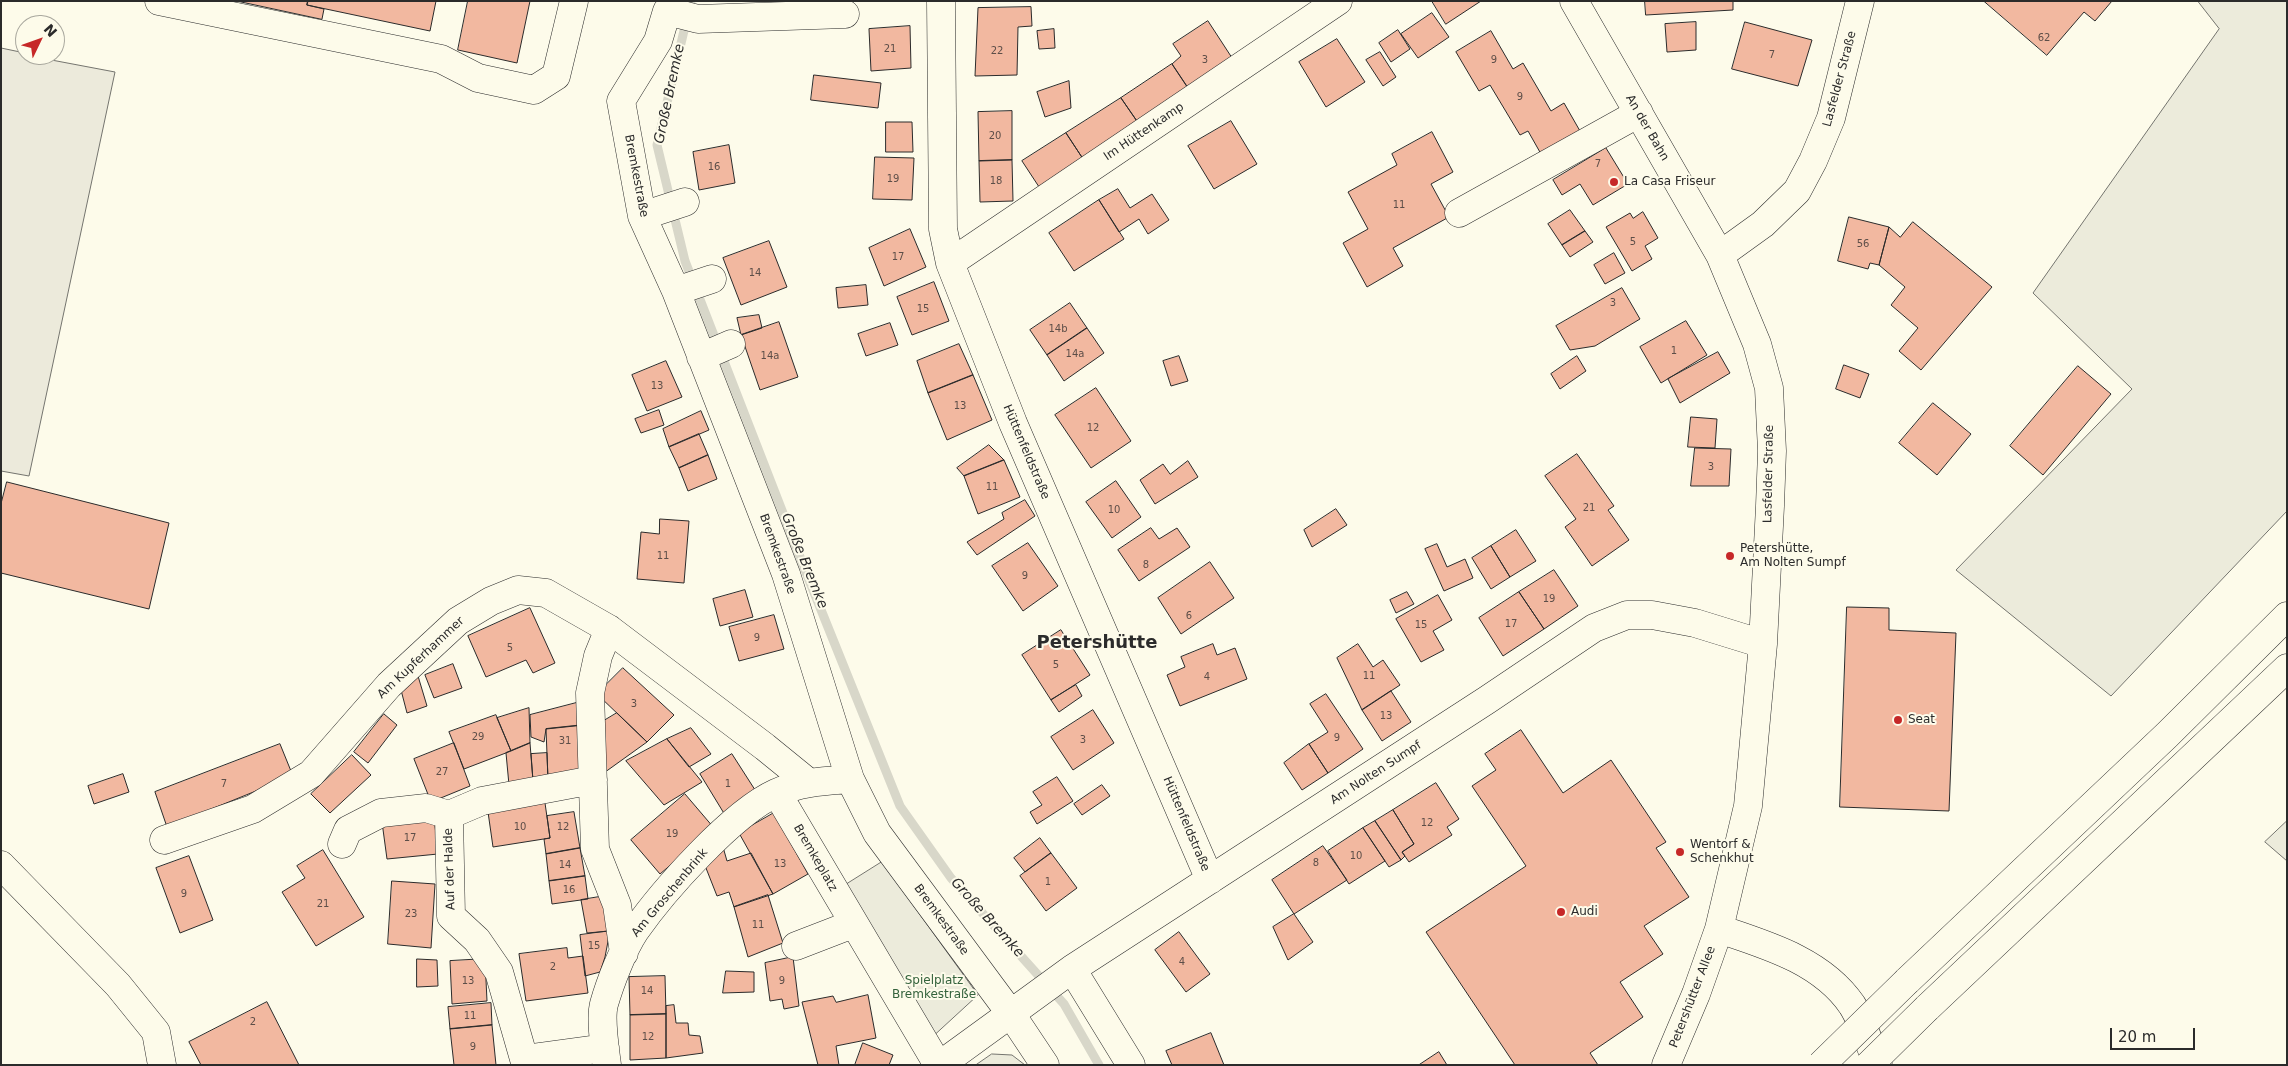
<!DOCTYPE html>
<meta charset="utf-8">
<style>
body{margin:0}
#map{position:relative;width:2288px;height:1066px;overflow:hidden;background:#fdfbea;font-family:"DejaVu Sans",sans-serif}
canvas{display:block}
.frame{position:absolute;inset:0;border:2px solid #2b2b2b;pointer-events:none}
.north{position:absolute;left:15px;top:15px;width:50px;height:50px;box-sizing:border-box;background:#fdfbea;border:1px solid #a9a89e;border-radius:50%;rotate:48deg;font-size:14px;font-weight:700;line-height:20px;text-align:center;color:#2b2b2b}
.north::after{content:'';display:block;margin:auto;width:18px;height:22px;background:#c62828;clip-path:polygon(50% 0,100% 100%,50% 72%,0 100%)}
.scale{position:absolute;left:2110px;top:1028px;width:85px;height:22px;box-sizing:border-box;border:2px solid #2b2b2b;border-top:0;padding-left:6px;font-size:15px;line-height:18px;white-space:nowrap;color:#2b2b2b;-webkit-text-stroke:4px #fdfbea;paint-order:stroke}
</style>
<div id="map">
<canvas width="2288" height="1066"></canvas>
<div class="frame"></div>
<div class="north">N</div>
<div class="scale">20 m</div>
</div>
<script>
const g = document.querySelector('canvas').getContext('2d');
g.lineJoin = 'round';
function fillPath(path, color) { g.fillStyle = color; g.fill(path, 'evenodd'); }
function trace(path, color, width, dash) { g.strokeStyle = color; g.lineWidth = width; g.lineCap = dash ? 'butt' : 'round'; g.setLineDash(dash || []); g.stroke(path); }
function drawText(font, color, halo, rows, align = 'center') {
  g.font = font + ' "DejaVu Sans",sans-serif'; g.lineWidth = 4; g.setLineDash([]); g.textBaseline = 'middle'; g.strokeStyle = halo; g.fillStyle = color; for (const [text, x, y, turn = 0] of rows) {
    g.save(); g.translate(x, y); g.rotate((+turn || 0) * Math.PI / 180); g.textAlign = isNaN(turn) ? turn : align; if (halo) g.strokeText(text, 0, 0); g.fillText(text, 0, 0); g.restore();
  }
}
const green = new Path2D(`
 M2198 1H2287V511L2111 696 1956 570 2132 389 2033 293 2219 29Z
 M2287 821V861L2265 842Z
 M882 862 978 995 929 1040 839 889Z
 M992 1054 1012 1055 1025 1065H976Z`);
const parking = new Path2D(`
 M1 48 25 53V55L115 72 29 476 1 471Z`);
const stream = new Path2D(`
 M691 1 657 145 685 261 809 580 900 806 951 878 1064 1004 1099 1065`);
const building = new Path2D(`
 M237 1H308L307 5 324 9 322 19Z
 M308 1H436L430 31 307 5Z
 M468 1H530L517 63 458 50Z
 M1432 1H1481L1446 24Z
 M1645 1H1733V10L1646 15Z
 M1984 1H2112L2095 21 2084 12 2047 55Z
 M1031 7 1032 26 1018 27 1017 75 975 76 978 8Z
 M1432 13 1449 37 1418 58 1401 34Z
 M1208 21 1236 64 1192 94 1172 64 1181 56 1173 44Z
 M1696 22V50L1667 52 1665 24Z
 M1745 22 1812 40 1798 86 1732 69Z
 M910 26 911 68 871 71 869 29Z
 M1054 29 1055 48 1039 49 1037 31Z
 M1398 30 1410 49 1391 62 1379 43Z
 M1491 31 1513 69 1523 63 1551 111 1564 103 1580 131 1541 154 1528 131 1520 135 1490 85 1479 91 1456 52Z
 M1337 39 1365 82 1326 107 1299 62Z
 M1380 52 1396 77 1383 86 1366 60Z
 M1172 64 1192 94 1141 127 1121 98Z
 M814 75 881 83 878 108 811 100Z
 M1069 81 1071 108 1045 117 1037 92Z
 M1121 98 1141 127 1089 168 1066 133Z
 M1012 111V160L979 161 978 112Z
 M1231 121 1257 164 1214 189 1188 146Z
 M886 122H912L913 152H886Z
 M1432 132 1453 172 1431 184 1449 217 1393 248 1403 266 1367 287 1343 243 1368 229 1348 192 1397 165 1392 154Z
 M1066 133 1089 168 1045 196 1022 161Z
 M729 145 735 183 699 190 693 152Z
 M1606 148 1628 184 1593 205 1580 184 1562 195 1553 180Z
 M875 157 914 158 912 200 873 199Z
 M1012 160 1013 201 980 202 979 161Z
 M1118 189 1130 208 1152 194 1169 220 1148 234 1139 219 1119 232 1099 200Z
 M1099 200 1124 239 1074 271 1049 233Z
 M1570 210 1585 231 1562 245 1548 224Z
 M1643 212 1658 238 1645 246 1652 259 1632 271 1606 227 1630 213 1633 218Z
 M1849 217 1889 227 1879 265 1870 263 1868 269 1838 261Z
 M1913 222 1992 287 1921 370 1899 351 1918 328 1891 305 1905 287 1879 265 1889 227 1900 237Z
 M910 229 926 267 884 286 869 248Z
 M1585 231 1593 242 1570 257 1562 245Z
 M769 241 787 287 741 305 723 258Z
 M1614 253 1625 273 1605 284 1594 265Z
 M934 282 949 321 912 335 897 297Z
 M866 285 868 305 838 308 836 288Z
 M1622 288 1640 319 1595 346 1570 350 1556 326Z
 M1070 303 1087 328 1047 355 1030 330Z
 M759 315 762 328 741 335 737 318Z
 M1686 321 1707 355 1661 383 1640 347Z
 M779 322 798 377 760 390 741 335Z
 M890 323 898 345 866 356 858 334Z
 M1087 328 1104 353 1064 381 1047 355Z
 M959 344 973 375 928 393 917 361Z
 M1718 352 1730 373 1680 403 1668 379Z
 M1179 356 1188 381 1171 386 1163 361Z
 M1577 356 1586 371 1560 389 1551 374Z
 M666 361 682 397 647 411 632 375Z
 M1844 365 1869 374 1860 398 1836 389Z
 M2078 366 2111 394 2043 475 2010 446Z
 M973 375 992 420 947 440 928 393Z
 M1096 388 1131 441 1091 468 1055 415Z
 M1933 403 1971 434 1937 475 1899 443Z
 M659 410 664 425 641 433 635 419Z
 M701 411 709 430 669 447 663 429Z
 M1691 417 1717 419 1715 448 1688 447Z
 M699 434 708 455 679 468 669 447Z
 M989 445 1004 460 964 476 957 468Z
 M1695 448 1731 449 1729 486H1691Z
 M1577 454 1614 506 1608 510 1629 540 1592 566 1565 527 1576 519 1545 476Z
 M708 455 717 479 688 491 679 468Z
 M1004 460 1020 497 978 514 964 476Z
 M1188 461 1198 477 1155 504 1140 480 1163 464 1170 474Z
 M1116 481 1141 517 1112 538 1086 502Z
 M7 482 169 523 149 609 1 573V504Z
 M1025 500 1035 516 977 555 967 542 1004 519 1002 513Z
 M1336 509 1347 525 1312 547 1304 530Z
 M660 519 689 521 684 583 637 579 641 532 659 534Z
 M1151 528 1159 539 1177 528 1190 547 1139 581 1118 550Z
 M1516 530 1536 561 1510 577 1491 546Z
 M1028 543 1058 586 1023 611 992 566Z
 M1437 544 1447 567 1465 559 1473 578 1444 591 1425 549Z
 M1491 546 1510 577 1491 589 1472 558Z
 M1210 562 1234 598 1181 634 1158 598Z
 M1554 570 1578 606 1544 629 1519 592Z
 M745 590 753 617 720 626 713 599Z
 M1407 592 1414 604 1396 613 1390 600Z
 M1519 592 1544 629 1503 656 1479 618Z
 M1438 595 1452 620 1433 631 1444 650 1421 662 1396 619Z
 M1847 607 1889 608V630L1956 633 1949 811 1840 807Z
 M530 608 555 663 533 673 526 660 486 677 468 636Z
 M774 615 784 649 739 661 729 627Z
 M1061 630 1090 675 1051 700 1022 655Z
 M1213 644 1217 655 1235 648 1247 679 1180 706 1167 675 1185 667 1181 657Z
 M1358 644 1373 667 1383 660 1400 685 1362 710 1337 658Z
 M453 664 462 688 434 698 425 675Z
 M623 668 674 715 647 742 597 694Z
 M418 676 427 706 407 713 401 690Z
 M1076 685 1082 696 1059 712 1051 700Z
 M1391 691 1411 722 1382 741 1362 710Z
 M1326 694 1363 749 1328 773 1309 744 1328 732 1310 704Z
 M580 702 584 725 546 729 544 742 531 737 530 715Z
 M529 708 530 743 511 751 497 718Z
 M1093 710 1114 743 1073 770 1051 737Z
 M617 713 647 742 601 775 597 725Z
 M384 714 397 725 368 763 354 752Z
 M496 715 511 751 464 769 449 732Z
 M584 725V774L548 780 546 729Z
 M691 728 711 754 689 767 667 739Z
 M1521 730 1563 793 1611 760 1666 842 1656 848 1689 897 1644 926 1663 954 1620 982 1643 1017 1590 1053 1598 1065H1515L1426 932 1526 866 1472 786 1496 770 1485 754Z
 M667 739 702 782 664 805 626 761Z
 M454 743 470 786 431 802 414 759Z
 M530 743 533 781 509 785 506 753Z
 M280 744 293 776 167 827 155 792Z
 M1309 744 1328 773 1302 790 1284 763Z
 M547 753 548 780 533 781 531 754Z
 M732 754 757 793 725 815 700 774Z
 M352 755 371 775 330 813 311 794Z
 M123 774 129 792 94 804 88 786Z
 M1057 777 1073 801 1037 824 1030 812 1042 805 1033 792Z
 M1436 783 1459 819 1447 827 1452 835 1409 862 1402 852 1414 844 1393 810Z
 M1102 785 1110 796 1082 815 1074 804Z
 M685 794 714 828 660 874 631 840Z
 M544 796 550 838 493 847 487 805Z
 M1393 810 1414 844 1402 852 1405 856 1401 860 1375 821Z
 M574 812 580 848 546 854 544 839 550 838 547 816Z
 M774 813 808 874 773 894 739 833Z
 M434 816 438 854 387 859 382 822Z
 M1375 821 1401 860 1389 867 1363 828Z
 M1363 828 1385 861 1349 884 1328 851Z
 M1040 838 1051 853 1025 872 1014 858Z
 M1323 846 1347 880 1294 914 1272 880Z
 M723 847 727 861 751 853 773 894 734 907 729 892 717 896 704 863Z
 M580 848 585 876 549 881 546 854Z
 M323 850 364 917 316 946 282 892 305 878 297 866Z
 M1051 853 1077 888 1046 911 1020 876Z
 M189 856 213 920 180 933 156 868Z
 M585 876 588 899 552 904 549 881Z
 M392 881 435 884 431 948 388 944Z
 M768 895 783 943 748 957 734 907Z
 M605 896 610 931 587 933 581 900Z
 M1294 914 1313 942 1288 960 1273 927Z
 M610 931 605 957 600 972 585 976 580 935Z
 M1179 932 1210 974 1186 992 1155 950Z
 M567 948 568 958 583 956 588 993 526 1001 519 954Z
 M793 957 799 1006 784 1009 782 999 770 1001 765 963Z
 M417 959 437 960 438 986 417 987Z
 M485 959 487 1001 452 1004 450 961Z
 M726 971 754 972V992L723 993Z
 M665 976 666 1014 630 1015 629 977Z
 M868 995 876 1038 836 1046 839 1065H818L802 1002 833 996 836 1002Z
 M267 1002 299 1065H201L189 1042Z
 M491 1003 492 1025 450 1029 448 1007Z
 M674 1005 676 1023H688L689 1035 700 1036 703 1053 666 1058V1006Z
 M666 1014V1058L630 1060V1015Z
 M492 1025 496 1065H454L450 1029Z
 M1211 1033 1224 1065H1172L1166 1051Z
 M863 1043 893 1055 889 1065H855Z
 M1439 1052 1447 1065H1419Z`);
const minor = new Path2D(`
 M159 1 441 59 478 78 534 90 556 76 574 1
 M941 1 943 229 950 263 1013 423 1210 880
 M1574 1 1720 255 1757 344 1769 388 1772 451 1770 506 1763 644 1748 806 1719 929 1696 994 1666 1065
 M845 14 698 19 667 11 658 41 621 101 642 216 676 291 786 574 850 779 877 833 1011 1014 1045 1065
 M1459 213 1639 113
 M642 216 685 202
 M1720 255 1763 224 1797 191 1813 161 1831 118 1860 1
 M950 263 1338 1
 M676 291 712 279
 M701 357 731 344
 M609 629 598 656 590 693 595 849 617 905 624 953
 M593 780 482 801 449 815 451 916 477 940 499 972 524 1059 605 1048
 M777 793 938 1065
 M164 840 253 809 311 774 389 685 458 621 491 601 518 590 546 593 609 629 765 747 808 782
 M342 844 348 830 381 813 426 808 449 815
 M1 865 118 985 156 1032 162 1065
 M1719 929C1767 945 1822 961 1852 1005 1863 1022 1870 1046 1878 1065
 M796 946 853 924
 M1072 969 1131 1065
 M607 1065C605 1049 600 1019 604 1004 610 983 623 949 635 931 663 891 732 813 776 793 800 782 824 781 850 779
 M940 1065 1072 969 1487 700 1594 628 1627 615H1652L1695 623 1763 644`);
const highway = new Path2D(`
 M1907 981 2167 735 2287 616
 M1927 1008 2287 668`);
const highwayBridge = new Path2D(`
 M1821 1065 1907 981
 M1869 1065 1927 1008`);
const markers = [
 [1614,182,5,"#c62828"],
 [1730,556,5,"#c62828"],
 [1898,720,5,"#c62828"],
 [1680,852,5,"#c62828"],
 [1561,912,5,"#c62828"]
];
const numberNames = [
 ["62",2044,38],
 ["21",890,49],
 ["22",997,51],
 ["7",1772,55],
 ["3",1205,60],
 ["9",1494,60],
 ["9",1520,97],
 ["20",995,136],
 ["7",1598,164],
 ["16",714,167],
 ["19",893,179],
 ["18",996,181],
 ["11",1399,205],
 ["5",1633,242],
 ["56",1863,244],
 ["17",898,257],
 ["14",755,273],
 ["3",1613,303],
 ["15",923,309],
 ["14b",1058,329],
 ["1",1674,351],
 ["14a",1075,354],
 ["14a",770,356],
 ["13",657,386],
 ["13",960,406],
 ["12",1093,428],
 ["3",1711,467],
 ["11",992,487],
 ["21",1589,508],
 ["10",1114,510],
 ["11",663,556],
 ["8",1146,565],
 ["9",1025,576],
 ["19",1549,599],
 ["6",1189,616],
 ["17",1511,624],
 ["15",1421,625],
 ["9",757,638],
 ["5",510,648],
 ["5",1056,665],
 ["11",1369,676],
 ["4",1207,677],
 ["3",634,704],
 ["13",1386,716],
 ["29",478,737],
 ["9",1337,738],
 ["3",1083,740],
 ["31",565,741],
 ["27",442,772],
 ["7",224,784],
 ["1",728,784],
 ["12",1427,823],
 ["10",520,827],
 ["12",563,827],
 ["19",672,834],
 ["17",410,838],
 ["10",1356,856],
 ["8",1316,863],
 ["13",780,864],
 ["14",565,865],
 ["1",1048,882],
 ["16",569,890],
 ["9",184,894],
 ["21",323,904],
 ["23",411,914],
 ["11",758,925],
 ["15",594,946],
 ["4",1182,962],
 ["2",553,967],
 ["13",468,981],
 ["9",782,981],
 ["14",647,991],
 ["11",470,1016],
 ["2",253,1022],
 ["12",648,1037],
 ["9",473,1047]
];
const streetNames = [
 ["Lasfelder Straße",1840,79,-75],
 ["An der Bahn",1647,128,60],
 ["Im Hüttenkamp",1144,132,-34],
 ["Bremkestraße",636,176,79],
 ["Hüttenfeldstraße",1026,452,67],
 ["Lasfelder Straße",1769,474,-89],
 ["Bremkestraße",777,554,70],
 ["Am Kupferhammer",421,658,-43],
 ["Am Nolten Sumpf",1376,773,-33],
 ["Hüttenfeldstraße",1186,824,67],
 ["Bremkeplatz",815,858,60],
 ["Auf der Halde",450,869,-92],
 ["Am Groschenbrink",670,893,-50],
 ["Bremkestraße",941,920,54],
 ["Petershütter Allee",1693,997,-69]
];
const poiNames = [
 ["La Casa Friseur",1624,182],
 ["Petershütte,",1740,549],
 ["Am Nolten Sumpf",1740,563],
 ["Seat",1908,720],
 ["Wentorf &",1690,845],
 ["Schenkhut",1690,859],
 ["Audi",1571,912]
];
const parkNames = [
 ["Spielplatz",934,981],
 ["Bremkestraße",934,995]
];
const waterNames = [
 ["Große Bremke",670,94,-78],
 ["Große Bremke",804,561,68],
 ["Große Bremke",987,918,48]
];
const districtNames = [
 ["Petershütte",1097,643]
];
fillPath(green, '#ecebdb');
trace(green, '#74746e', 1);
fillPath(parking, '#eceadb');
trace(parking, '#74746e', 1);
trace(stream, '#d8d7c9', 9);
fillPath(building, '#f2b8a0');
trace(building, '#2b2b2b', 1);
trace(minor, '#2b2b2b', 29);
trace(highway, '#2b2b2b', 29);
trace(minor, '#fdfbea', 28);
trace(highway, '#fdfbea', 28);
trace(highwayBridge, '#2b2b2b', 29, []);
trace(highwayBridge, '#fdfbea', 28);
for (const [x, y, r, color] of markers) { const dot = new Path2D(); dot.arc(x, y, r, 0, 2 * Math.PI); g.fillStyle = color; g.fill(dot); trace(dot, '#fdfbea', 2); }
drawText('10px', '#5d4e48', null, numberNames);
drawText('12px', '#2b2b2b', '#fdfbea', streetNames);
drawText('12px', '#2b2b2b', '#fdfbea', poiNames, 'left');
drawText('12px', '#34623c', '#fdfbea', parkNames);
drawText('italic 14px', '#2b2b2b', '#fdfbea', waterNames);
drawText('bold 18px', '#2b2b2b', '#fdfbea', districtNames);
</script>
